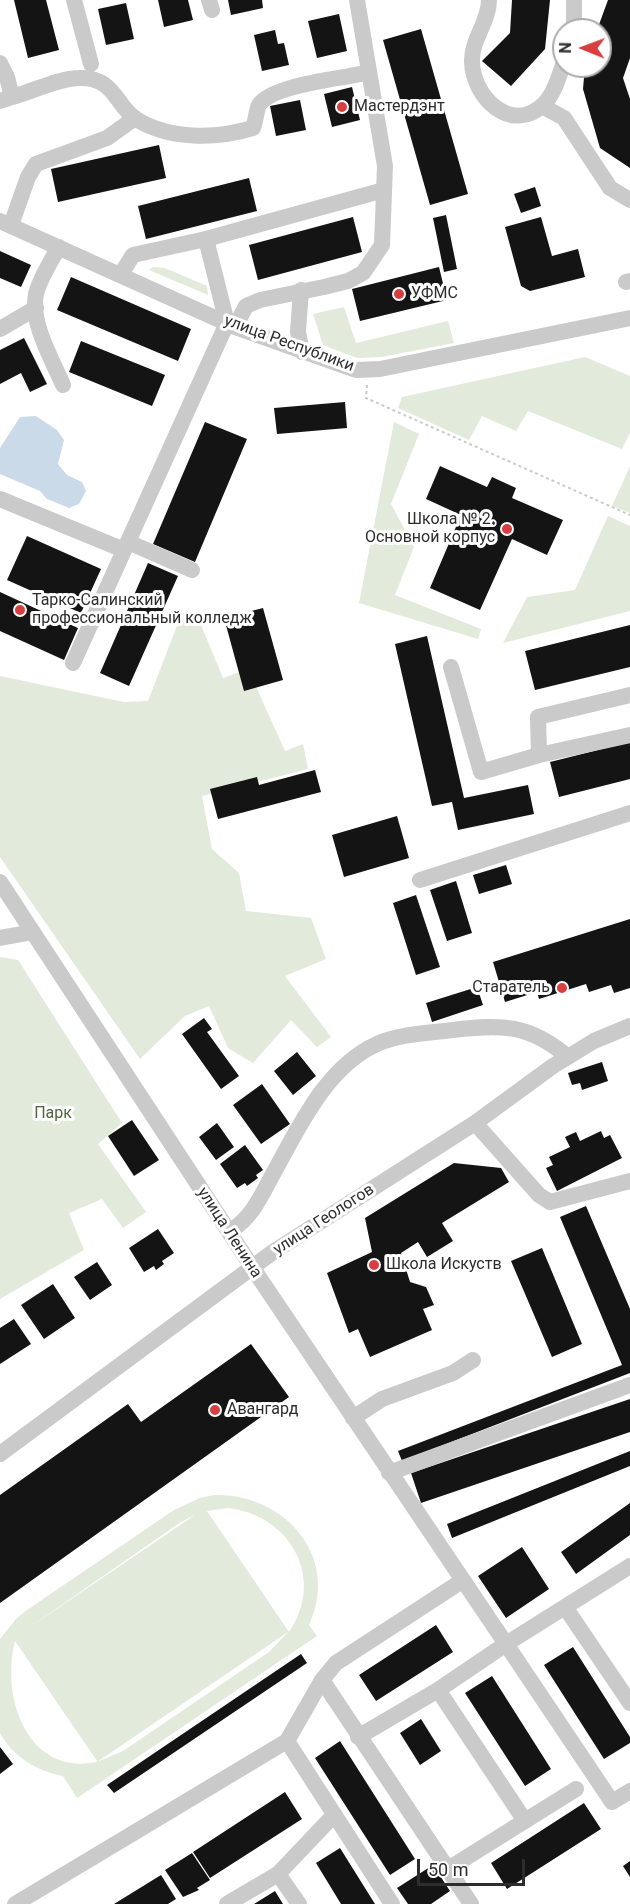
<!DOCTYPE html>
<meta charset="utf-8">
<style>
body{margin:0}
#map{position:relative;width:630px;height:1904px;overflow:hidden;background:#fff;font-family:Roboto,sans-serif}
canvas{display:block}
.north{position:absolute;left:552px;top:18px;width:60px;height:60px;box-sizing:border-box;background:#fff;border:2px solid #ababab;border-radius:50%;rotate:271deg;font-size:16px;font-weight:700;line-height:24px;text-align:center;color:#2d2d2d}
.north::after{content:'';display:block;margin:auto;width:21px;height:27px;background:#d63e3f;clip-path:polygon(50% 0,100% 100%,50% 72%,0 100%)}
.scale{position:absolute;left:417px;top:1859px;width:108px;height:27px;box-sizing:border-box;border:3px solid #2d2d2d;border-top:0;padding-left:8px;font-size:18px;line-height:21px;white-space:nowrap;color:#2d2d2d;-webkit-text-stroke:4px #fff;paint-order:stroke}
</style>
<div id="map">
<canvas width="630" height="1904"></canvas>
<div class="north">N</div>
<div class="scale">50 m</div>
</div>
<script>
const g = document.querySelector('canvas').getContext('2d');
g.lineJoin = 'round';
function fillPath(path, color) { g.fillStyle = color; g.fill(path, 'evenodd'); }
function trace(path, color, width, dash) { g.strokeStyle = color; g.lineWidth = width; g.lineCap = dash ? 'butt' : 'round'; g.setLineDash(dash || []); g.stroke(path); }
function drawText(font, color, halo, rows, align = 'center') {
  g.font = font + ' Roboto,sans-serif'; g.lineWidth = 6; g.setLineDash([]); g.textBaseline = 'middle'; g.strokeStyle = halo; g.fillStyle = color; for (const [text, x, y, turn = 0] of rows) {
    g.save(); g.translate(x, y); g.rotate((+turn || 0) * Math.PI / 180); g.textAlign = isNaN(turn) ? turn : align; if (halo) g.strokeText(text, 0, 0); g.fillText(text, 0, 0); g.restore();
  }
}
const green = new Path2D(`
 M153 267 165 268 207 286 208 295 149 270Z
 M344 307 356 343 448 321 454 343 382 357 357 358 323 345 313 314Z
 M585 357 630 376V433L622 449 528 411 516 431 482 416 469 440 398 408 402 397Z
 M394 422 419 434 391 504 414 547 395 595 481 629 478 639 359 603Z
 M630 466V513L612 506Z
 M608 516 630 526V611L503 643 527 597 575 590Z
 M182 613H196L223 678 248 669 285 751 303 744 308 769 202 796 212 849 239 873 246 911 311 918 326 959 285 976 331 1037 317 1047 291 1020 253 1063 228 1048 209 1006 185 1016 140 1059 0 857V676L124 702 148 701Z
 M0 957 18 960 122 1123 98 1144 146 1212 123 1228 102 1199 69 1213 84 1250 0 1299Z
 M214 1495C284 1493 341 1556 309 1625L317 1636 77 1798 63 1776C37 1771 13 1757 0 1733V1639L16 1619 27 1610 174 1510 200 1498ZM228 1508C290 1515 326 1578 289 1632L207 1511ZM195 1515 24 1631 181 1522ZM288 1632 269 1652 123 1751 97 1762ZM15 1641 97 1761 96 1762C29 1776 0 1699 15 1641Z`);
const water = new Path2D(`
 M36 416 57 430 64 440 58 464 67 475 82 482 86 491 79 504 69 508 47 499 40 491 0 474V448L20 417Z`);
const building = new Path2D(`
 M14 0H46L59 50 28 58Z
 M158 0H188L193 20 164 27Z
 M228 0H262L263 8 231 15Z
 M512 0H550L545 49 511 86 482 61 510 33Z
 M608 0H630V58L623 78 630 99V168L600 148 583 89 585 66H600V30H597Z
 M126 3 134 39 106 45 98 9Z
 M339 14 347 51 317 58 308 21Z
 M421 29 468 194 430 205 383 40Z
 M275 30 278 44 284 43 289 65 262 71 254 35Z
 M352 87 360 120 332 127 324 94Z
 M300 100 306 130 276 136 270 106Z
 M159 145 166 178 58 202 51 169Z
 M249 178 257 211 146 239 138 206Z
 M535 187 541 206 521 213 514 194Z
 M446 215 457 269 444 272 433 218Z
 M353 217 362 252 258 280 249 245Z
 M541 217 552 256 578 249 585 277 530 291 521 286 505 227Z
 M0 251 31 265 21 287 0 278Z
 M439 267 447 300 360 321 352 289Z
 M71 277 191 329 178 361 57 310Z
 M24 338 47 384 30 392 21 373 0 384V350Z
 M81 341 165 375 152 406 69 372Z
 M345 402 347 428 277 434 274 408Z
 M205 422 247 439 195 562 153 544Z
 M440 466 487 487 492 477 516 488 512 498 563 520 547 555 512 539 480 610 430 588 461 515 426 499Z
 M27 536 101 569 81 613 7 580Z
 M148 563 178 576 129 686 100 673Z
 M0 592 78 628 64 660 0 631Z
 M263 608 283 680 244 691 224 618Z
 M630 625V667L535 690 525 651Z
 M427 636 464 798 528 785 534 814 458 830 452 802 432 806 395 644Z
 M630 742V779L559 797 550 762Z
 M315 770 321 792 218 819 210 789 257 777 259 785Z
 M397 816 409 858 344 877 332 835Z
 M506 865 512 884 479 894 473 875Z
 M456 881 472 933 447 941 430 890Z
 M416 895 440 967 416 975 393 903Z
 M630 919V988L614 993 611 985 589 992 586 984 539 999 537 992 505 1002 493 962Z
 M477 987 483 1005 432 1022 426 1003Z
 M204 1018 212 1029 207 1032 239 1076 221 1089 182 1034Z
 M297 1052 316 1076 293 1095 274 1071Z
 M602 1062 608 1081 582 1090 580 1083 572 1085 568 1073Z
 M262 1084 290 1124 261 1144 233 1105Z
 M132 1120 159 1160 134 1176 108 1136Z
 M217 1123 234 1147 216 1160 199 1137Z
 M601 1131 604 1138 610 1135 622 1158 557 1191 546 1168 553 1165 549 1157 570 1147 565 1137 576 1132 580 1141Z
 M245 1145 263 1170 256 1175 258 1178 247 1186 245 1183 237 1188 220 1164Z
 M454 1163 501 1168 509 1182 442 1223 453 1241 427 1257 418 1242 401 1253 410 1282 426 1287 434 1305 423 1309 432 1330 370 1357 358 1329 349 1333 327 1273 372 1252 365 1218Z
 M586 1206 630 1309V1373L402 1461 398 1451 622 1365 560 1217Z
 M158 1229 174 1253 162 1261 164 1264 156 1270 154 1266 144 1272 129 1248Z
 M542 1248 582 1344 552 1357 511 1261Z
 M97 1262 112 1285 90 1300 74 1277Z
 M53 1284 75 1318 44 1339 21 1305Z
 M14 1319 31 1344 0 1364V1328Z
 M251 1344 289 1397 0 1603V1495L128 1404 141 1422Z
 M630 1399V1432L421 1503 411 1473Z
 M630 1451V1466L452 1538 447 1524Z
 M630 1503V1535L576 1574 561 1552Z
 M522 1547 549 1589 506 1618 478 1576Z
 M436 1625 453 1652 376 1701 359 1675Z
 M573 1647 630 1737V1743L604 1759 544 1665Z
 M301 1654 307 1663 114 1793 107 1785Z
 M492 1676 551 1769 525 1786 465 1693Z
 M421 1719 441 1751 420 1765 400 1733Z
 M340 1741 415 1859 390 1875 315 1758Z
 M0 1747 13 1764 0 1774Z
 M285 1792 302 1819 210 1878 193 1852Z
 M584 1803 601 1829 507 1889 491 1863Z
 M340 1848 375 1904H341L316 1863Z
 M192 1853 210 1880 197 1888 199 1890 183 1897 165 1870Z
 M630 1861V1877L623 1866Z
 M433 1865 450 1891 431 1904H408L397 1888Z
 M161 1875 176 1899 168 1904H114Z
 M275 1891 283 1904H254Z`);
const path = new Path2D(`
 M367 385 366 398 630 515`);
const minor = new Path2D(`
 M74 0 91 64
 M209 0 212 10
 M489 0C489 22 471 40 472 62 473 98 512 135 544 104 555 93 559 75 564 62
 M574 30V0
 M0 63 7 77 12 97 0 101
 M12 97C31 92 60 78 79 78 115 77 115 105 136 119 170 140 216 139 253 128 256 121 256 111 259 105 273 84 344 79 369 72
 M542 106 564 118 610 188 630 200
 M0 221 235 327 356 370 380 369 630 318
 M11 225 28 177 36 164 107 138 135 118
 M206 239 384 190
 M59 247C51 261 40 278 36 294 30 323 52 359 63 385
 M626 282 630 281
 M301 290 298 332 302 352
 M235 327 246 306 260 300 324 287 348 281 363 273 382 245 385 166 357 0
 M0 329 36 308
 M0 499 124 550
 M128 542 192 570
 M73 663 227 323 206 239 133 255 121 274
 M451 667 481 772 539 755 538 717 630 695
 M539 755 630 735
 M420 880 630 813
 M0 882 252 1267 506 1644 438 1690 358 1737
 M0 938 33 932
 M475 1123 539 1195 550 1202 630 1181
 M230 1231C252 1218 261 1196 273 1174 299 1127 326 1067 377 1044 399 1034 429 1033 453 1030 502 1024 529 1024 568 1057
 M353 1418 382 1399 453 1373 473 1360
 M0 1454 273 1252 475 1123 553 1066 594 1041 630 1026
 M389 1473 630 1385
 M630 1566 506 1644 612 1802 630 1791
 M565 1607 630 1703
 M322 1680 471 1904
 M438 1690 525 1821
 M287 1741 392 1904
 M448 1869 576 1789
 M278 1874 299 1904
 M15 1904 287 1741 322 1680 336 1663 462 1581
 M227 1904 278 1874 334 1815`);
const markers = [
 [342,107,6,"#d63e3f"],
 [399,294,6,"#d63e3f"],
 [507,529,6,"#d63e3f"],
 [20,610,6,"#d63e3f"],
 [562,988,6,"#d63e3f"],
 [374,1265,6,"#d63e3f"],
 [215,1410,6,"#d63e3f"]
];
const poiNames = [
 ["Мастердэнт",354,107],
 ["УФМС",411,294],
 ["Школа № 2.",495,520,"right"],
 ["Основной корпус",495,538,"right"],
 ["Тарко-Салинский",32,601],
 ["профессиональный колледж",32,619],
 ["Старатель",550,988,"right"],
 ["Школа Искуств",386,1265],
 ["Авангард",227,1410]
];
const streetNames = [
 ["улица Республики",289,344,20],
 ["улица Геологов",324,1220,-33],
 ["улица Ленина",229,1233,57]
];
const parkNames = [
 ["Парк",53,1114]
];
fillPath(green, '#e2eadc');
fillPath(water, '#cadae8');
fillPath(building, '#141414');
trace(path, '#cacaca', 2, [3, 3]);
trace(minor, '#cacaca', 16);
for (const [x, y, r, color] of markers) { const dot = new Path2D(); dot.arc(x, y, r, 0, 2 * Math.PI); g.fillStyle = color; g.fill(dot); trace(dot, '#fff', 2); }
drawText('16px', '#2d2d2d', '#fff', poiNames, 'left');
drawText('16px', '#2d2d2d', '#fff', streetNames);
drawText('16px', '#4e653f', '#fff', parkNames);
</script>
